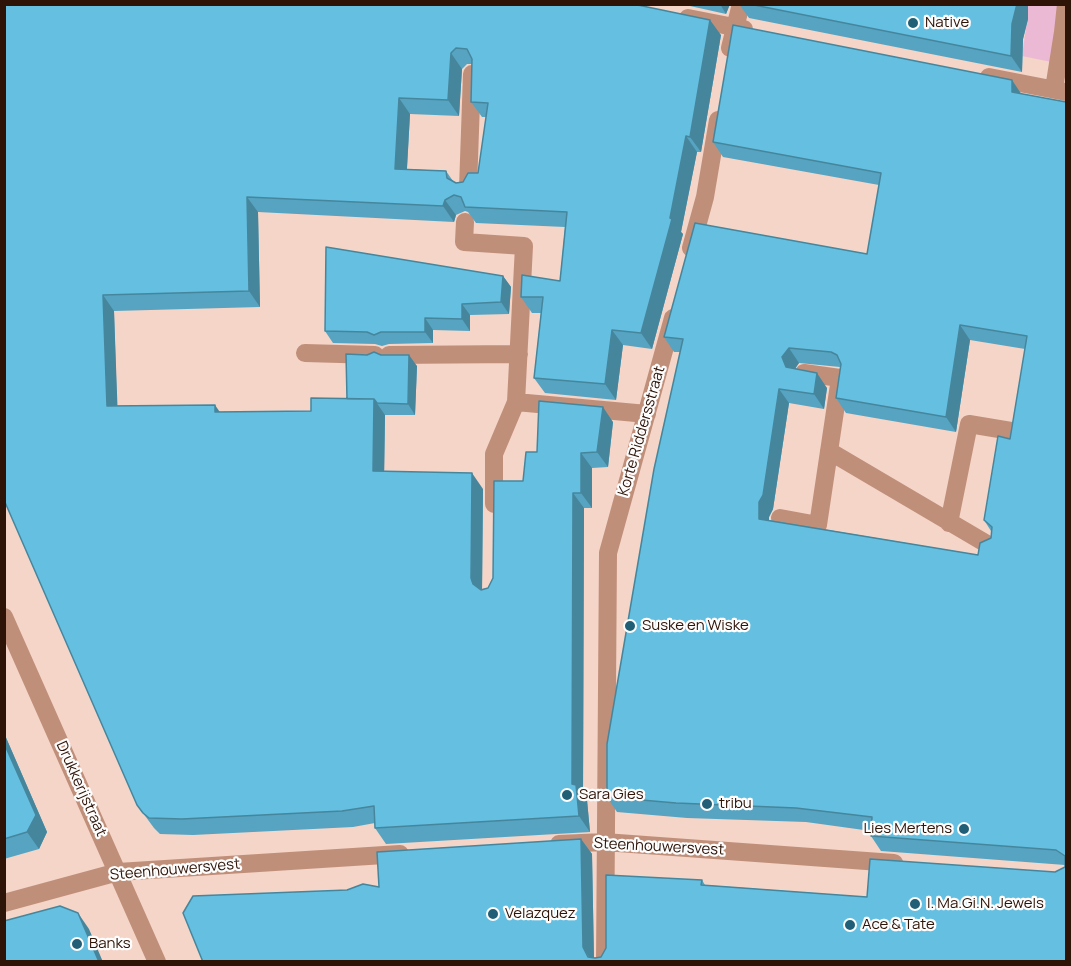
<!DOCTYPE html>
<style>
body{margin:0}
#map{position:relative;width:1071px;height:966px;overflow:hidden;background:#f4d5c8;font-family:Manrope,sans-serif}
canvas{display:block}
.frame{position:absolute;inset:0;border:6px solid #2e1307;pointer-events:none}
</style>
<div id="map">
<canvas width="1071" height="966"></canvas>
<div class="frame"></div>
</div>
<script>
const g = document.querySelector('canvas').getContext('2d');
g.lineJoin = 'round';
function fillPath(path, color) { g.fillStyle = color; g.fill(path, 'evenodd'); }
function trace(path, color, width, dash) { g.strokeStyle = color; g.lineWidth = width; g.lineCap = dash ? 'butt' : 'round'; g.setLineDash(dash || []); g.stroke(path); }
function drawText(font, color, halo, rows, align = 'center') {
  g.font = font + ' Manrope,sans-serif'; g.lineWidth = 4.5; g.setLineDash([]); g.textBaseline = 'middle'; g.strokeStyle = halo; g.fillStyle = color; for (const [text, x, y, turn = 0] of rows) {
    g.save(); g.translate(x, y); g.rotate((+turn || 0) * Math.PI / 180); g.textAlign = isNaN(turn) ? turn : align; if (halo) g.strokeText(text, 0, 0); g.fillText(text, 0, 0); g.restore();
  }
}
const green = new Path2D(`
 M1027 5H1066V65L1022 56 1027 21Z`);
const minor = new Path2D(`
 M1066 4 1063 32 1066 33
 M688 18 744 29
 M730 48 741 4
 M989 77 1066 92
 M1054 89 1063 32
 M468 188 472 74
 M465 222 464 242 524 246 516 402 647 414
 M691 248 705 197 718 120
 M305 353 375 355
 M389 355 519 354
 M829 451 992 547
 M494 504V454L516 402
 M780 518 818 525 840 378 804 373
 M949 523 969 424 1011 431
 M4 617 157 962
 M559 844 604 842 894 863
 M4 903 118 872 400 854
 M605 962 608 553 673 318`);
const wall = new Path2D(`
 M4 4 721 35 701 152H697L681 232 683 234 652 349 623 345 616 400 545 393 534 378 541 313H532L521 297 560 281 565 227 476 223 468 212 465 211 456 215 454 222 258 212 260 307 114 311 117 406 220 412 311 411 347 399 381 355 417 366 415 415H385L384 471 483 489 482 589 488 588 493 578 523 481 537 452 613 422 608 467 592 468V508H584L583 795 587 800 590 832 386 844 375 828V823L353 827 193 835 160 834 154 828 137 805ZM467 64H472L471 102 482 117H486L478 173 463 182 456 183 453 181 446 171 407 169 410 114 459 116 462 69Z
 M681 4H730L726 14Z
 M739 4H1028V19L1023 39 1022 72 749 18Z
 M1021 94 1066 102V962H203L347 890 379 887 581 839 592 854 594 958H595L601 957 702 880 705 885 867 897 1055 872 1065 867V865L881 851 871 836V831L806 822 687 818 617 812 607 797 680 352H674L664 337 867 254 879 185 723 157 713 142ZM970 340 1025 349 1010 439 984 520 991 531V538L978 555 769 520V517L773 509 789 403 824 409 827 388 795 368 799 363 840 367 836 398 846 413 956 432Z
 M503 276 511 287 509 314 470 315V331L433 330V343L389 344 382 346 375 344 333 343 325 331Z
 M4 733 47 832 39 849 4 859Z`);
const shadedWall = new Path2D(`
 M720 4H730L726 14Z
 M1017 4H1028V19L1023 39 1022 72 1011 56 1012 24Z
 M710 20 721 35 701 152 690 137Z
 M451 53 462 69 459 116 448 100Z
 M1012 80 1022 95 1012 92Z
 M399 98 410 114 406 184 395 169Z
 M686 136 697 152 681 232 683 234 652 349 641 333 670 218Z
 M247 197 258 212 260 307 249 291Z
 M445 200 456 215 454 222 443 206Z
 M503 276 511 287 509 314 501 302Z
 M103 295 114 311 118 421 107 406Z
 M462 304 470 315V331L462 319Z
 M425 318 433 330V343L425 332Z
 M960 325 970 340 956 432 946 417Z
 M612 330 623 345 616 400 605 384Z
 M789 348 799 363 793 372 786 367 782 357Z
 M409 355 417 366 415 415 408 404Z
 M817 373 827 388 824 409 814 394Z
 M779 389 789 403 773 509 769 517V534L759 519V502Z
 M374 399 385 415 384 486 373 471Z
 M215 405 226 421 215 412Z
 M603 407 613 422 608 467 597 452Z
 M581 453 592 468V508L581 493Z
 M472 473 483 489 482 594 473 584 471 578Z
 M573 493 584 508 583 795 587 800 590 832 579 816 572 784Z
 M4 733 47 832 39 849 27 832 4 743Z
 M581 839 592 854 594 962H592L583 947Z
 M78 913 89 929 103 962H99Z`);
const building = new Path2D(`
 M4 4H633L710 20 690 137 686 136 670 218 672 219 641 333 612 330 605 384 534 378 543 297H521L522 275 560 281 567 212 465 207 461 197 454 195 445 200 443 206 247 197 249 291 103 295 107 406 215 405V412L311 411V398L374 399 373 471 472 473 471 578 473 584 481 590 488 588 493 578 494 481H523L526 452H537L539 401 603 407 597 452 581 453V493H573L572 784 576 785 579 816 375 828 374 806 342 811 182 819 149 818 143 813 137 805 4 500ZM456 48 467 49 472 59 471 102 488 103 478 173H468L463 182 456 183 447 178 446 171 395 169 399 98 448 100 451 53Z
 M749 4H1017L1012 24 1011 56Z
 M733 25 1012 80V92L1066 102V962H203L183 913 193 896 347 890 363 884 379 887 377 852 581 839 583 947 588 957 595 958 601 957 606 948V875L702 880 701 885 867 897 870 859 1055 872 1065 867V856L1056 850 871 836 872 817 796 808 676 803 607 797V744L654 469 683 339 664 337 695 223 867 254 881 173 713 142ZM960 325 1027 336 1010 439 998 436 984 520 992 527 991 538 980 543 978 555 759 519V502L763 495 779 389 814 394 817 373 786 367 782 357 789 348 831 352 837 355 841 364 836 398 946 417Z
 M326 247 503 276 501 302 462 304V319L425 318V332H381L374 335 367 332 325 331Z
 M374 352 381 355H409L408 404 377 403 374 399H347L346 354 367 355Z
 M4 743 36 815 27 832 4 839Z
 M60 906 78 913 99 962H4V921Z`);
const markers = [
 [913,23,6,"#205f75"],
 [630,626,6,"#205f75"],
 [567,795,6,"#205f75"],
 [707,804,6,"#205f75"],
 [964,829,6,"#205f75"],
 [915,904,6,"#205f75"],
 [493,914,6,"#205f75"],
 [850,925,6,"#205f75"],
 [77,944,6,"#205f75"]
];
const poiNames = [
 ["Native",925,23],
 ["Suske en Wiske",642,626],
 ["Sara Gies",579,795],
 ["tribu",719,804],
 ["Lies Mertens",952,829,"right"],
 ["I. Ma.Gi.N. Jewels",927,904],
 ["Velazquez",505,914],
 ["Ace & Tate",862,925],
 ["Banks",89,944]
];
const streetNames = [
 ["Korte Riddersstraat",642,431,-74],
 ["Drukkerijstraat",81,789,66],
 ["Steenhouwersvest",659,847,3],
 ["Steenhouwersvest",175,870,-5]
];
fillPath(green, '#ecb9d5');
trace(minor, '#c08f7a', 18);
fillPath(wall, '#56a4c1');
fillPath(shadedWall, '#46869d');
fillPath(building, '#64bfe0');
trace(building, '#46869d', 1.5);
for (const [x, y, r, color] of markers) { const dot = new Path2D(); dot.arc(x, y, r, 0, 2 * Math.PI); g.fillStyle = color; g.fill(dot); trace(dot, '#fdfdfd', 2); }
drawText('15px', '#2e1307', '#fdfdfd', poiNames, 'left');
drawText('15px', '#2e1307', '#fdfdfd', streetNames);
</script>
